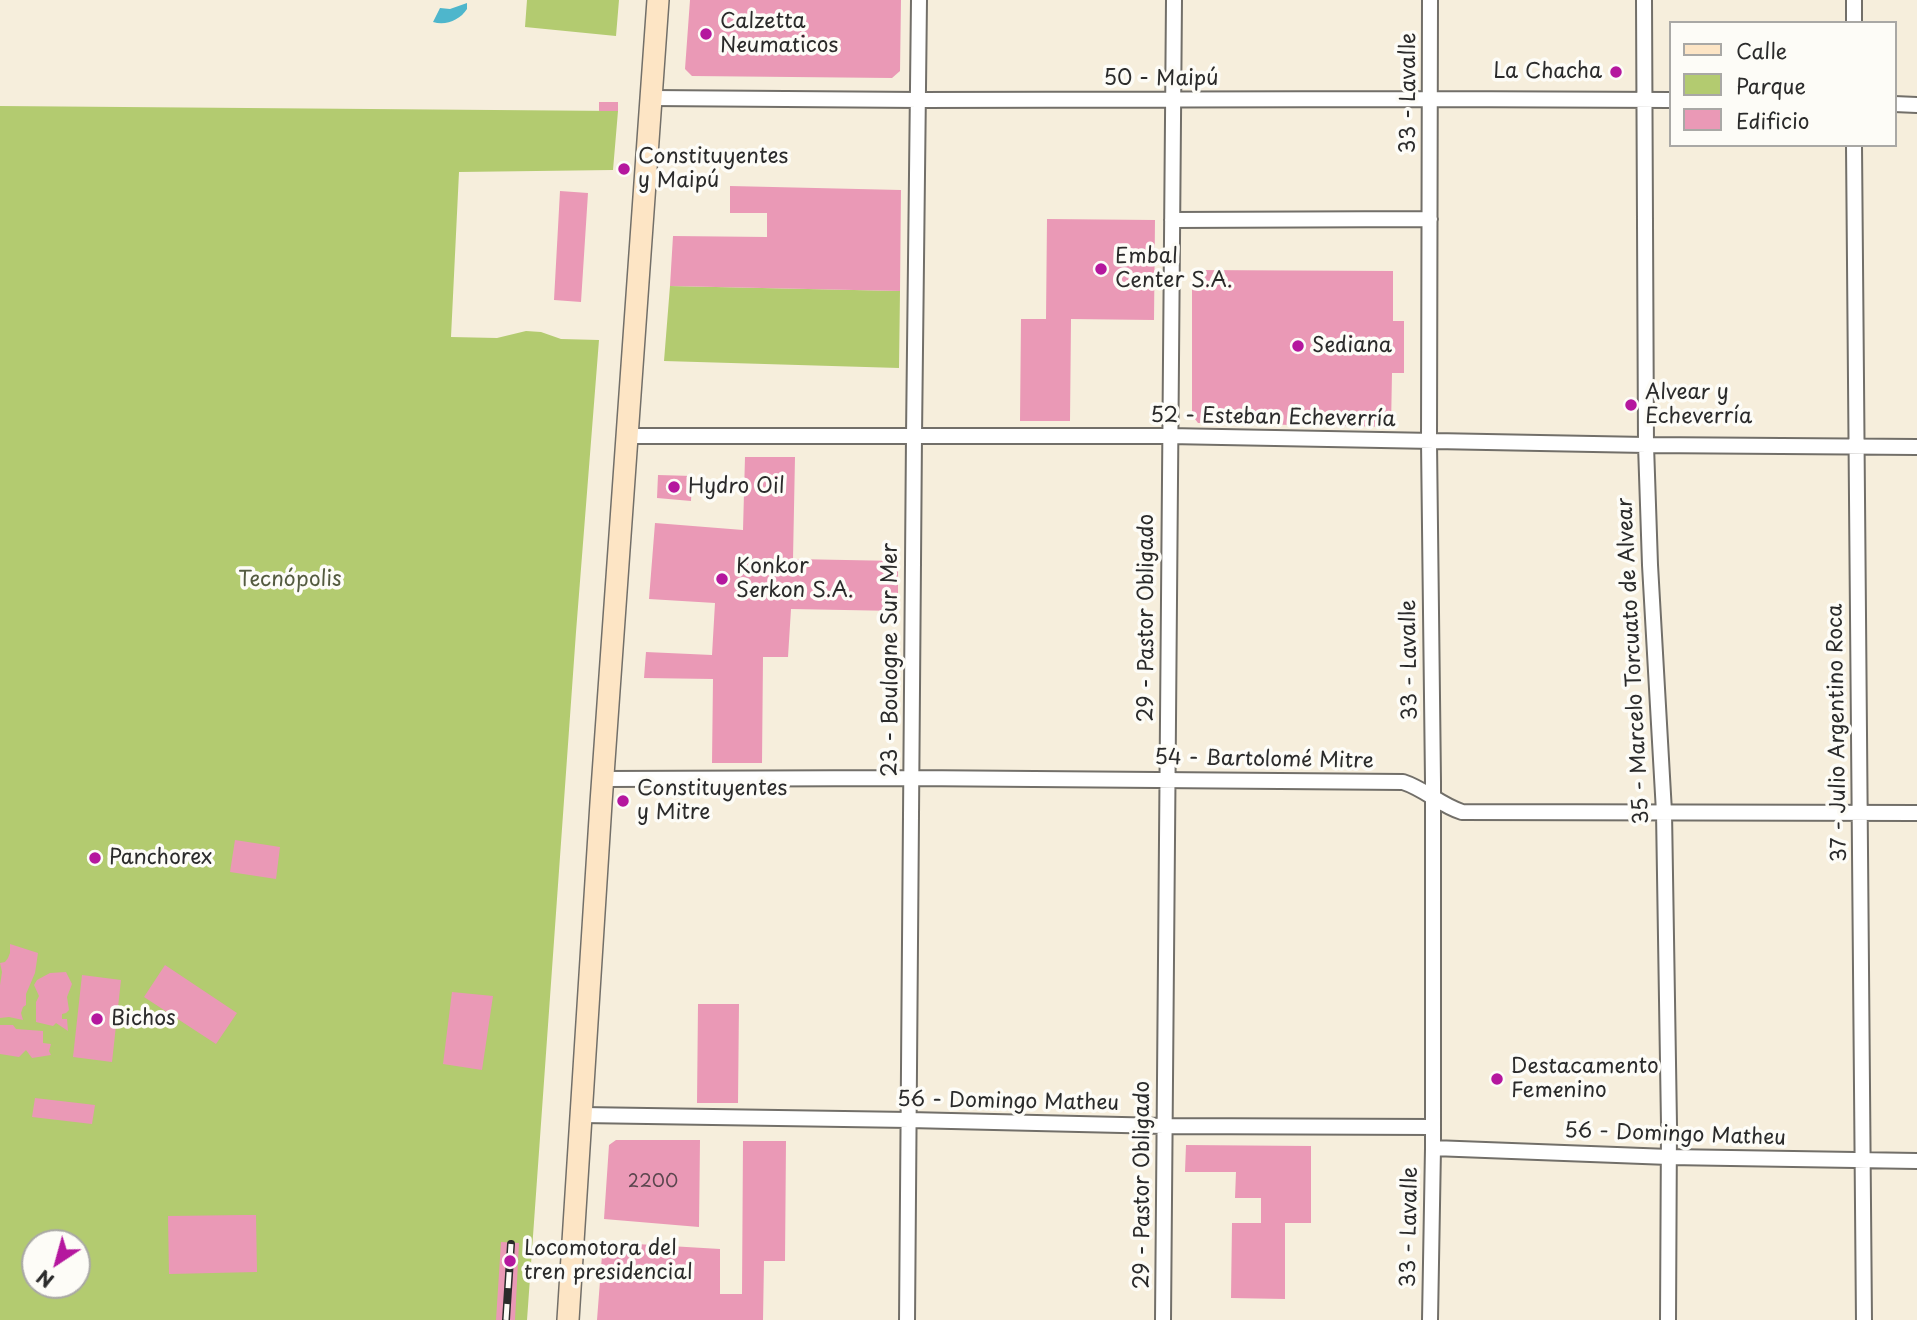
<!DOCTYPE html>
<meta charset="utf-8">
<style>
body{margin:0}
#map{position:relative;width:1917px;height:1320px;overflow:hidden;background:#f6eedc;font-family:"Playpen Sans",sans-serif}
canvas{display:block}
.legend{position:absolute;left:1669px;top:21px;width:228px;height:126px;box-sizing:border-box;background:#fdfcf7;border:2px solid #a9a8a5;margin:0;padding:9px 12px;list-style:none;font-size:21px;color:#2b2b2b}
.legend li{display:flex;align-items:center;gap:14px;height:35px}
.legend b{width:35px;border:2px solid #a9a8a5}
.north{position:absolute;left:21px;top:1229px;width:70px;height:70px;box-sizing:border-box;background:#fdfcf7;border:2px solid #a9a8a5;border-radius:50%;rotate:216deg;font-size:19px;font-weight:700;line-height:28px;text-align:center;color:#2b2b2b}
.north::after{content:'';display:block;margin:auto;width:24px;height:32px;background:#b5179e;clip-path:polygon(50% 0,100% 100%,50% 72%,0 100%)}
</style>
<div id="map">
<canvas width="1917" height="1320"></canvas>
<ul class="legend">
<li><b style="height:9px;background:#fde5c5"></b>Calle</li>
<li><b style="height:19px;background:#b3cb70"></b>Parque</li>
<li><b style="height:19px;background:#ea99b6"></b>Edificio</li>
</ul>
<div class="north">N</div>
</div>
<script>
const g = document.querySelector('canvas').getContext('2d');
g.lineJoin = 'round';
function fillPath(path, color) { g.fillStyle = color; g.fill(path, 'evenodd'); }
function trace(path, color, width, dash) { g.strokeStyle = color; g.lineWidth = width; g.lineCap = dash ? 'butt' : 'round'; g.setLineDash(dash || []); g.stroke(path); }
function drawText(font, color, halo, rows, align = 'center') {
  g.font = font + ' "Playpen Sans",sans-serif'; g.lineWidth = 7; g.setLineDash([]); g.textBaseline = 'middle'; g.strokeStyle = halo; g.fillStyle = color; for (const [text, x, y, turn = 0] of rows) {
    g.save(); g.translate(x, y); g.rotate((+turn || 0) * Math.PI / 180); g.textAlign = isNaN(turn) ? turn : align; if (halo) g.strokeText(text, 0, 0); g.fillText(text, 0, 0); g.restore();
  }
}
const green = new Path2D(`
 M527 0H619L616 36 525 27Z
 M0 106 618 111 613 170 459 172 451 337 497 338 526 331 541 332 561 339 599 340 576 632 527 1320H0ZM35 1243H77V1285H35Z
 M670 286 900 291 899 368 664 361Z`);
const water = new Path2D(`
 M467 3V9C460 20 446 26 433 22L440 8 450 9Z`);
const building = new Path2D(`
 M690 0H901L900 71 892 78 692 76 685 69Z
 M599 102H618V111H599Z
 M730 186 901 190 900 291 670 286 673 236 767 237V213H730Z
 M560 191 588 193 581 302 554 300Z
 M1047 219 1155 220 1154 320 1071 319 1070 421H1020L1021 319H1046Z
 M1192 270 1393 271V321H1404V373H1392L1391 427 1198 423 1192 415Z
 M745 457H795L793 559 898 561V611L791 609 788 657H763L762 763H712L713 679 644 678 646 652 712 655 715 603 649 599 655 523 743 530Z
 M658 475 692 476 691 501 657 498Z
 M235 840 280 847 276 879 230 872Z
 M10 944 38 953 35 973 26 994V1005L23 1007 21 1013 23 1020 9 1017 0 1018V985L2 972 0 963 5 962 8 958 10 953Z
 M165 965 237 1013 216 1044 144 997Z
 M66 972 72 984 67 997 69 1010 66 1013 62 1014V1019H67L68 1031 56 1023 53 1026 36 1022V1002L39 996 34 985 37 980 50 973Z
 M82 975 121 980 112 1062 73 1057Z
 M452 992 493 996 482 1070 443 1064Z
 M698 1004H739L738 1103H697Z
 M0 1025H13L16 1029 43 1031V1043L51 1044 49 1051 51 1055 32 1058 26 1050 19 1057 0 1054Z
 M35 1098 95 1105 92 1124 32 1117Z
 M616 1140H700L699 1227 604 1219 609 1145Z
 M743 1141H786L785 1261H764L763 1320H597L603 1242 720 1249V1294H742Z
 M1186 1145 1311 1146V1223H1285V1299L1231 1298 1232 1223H1261V1198H1235L1236 1172H1185Z
 M244 1215H256L257 1272 169 1274 168 1216Z
 M501 1242 519 1243 515 1320H496Z`);
const minor = new Path2D(`
 M1644 0 1646 445 1650 565 1664 812 1669 1125 1668 1320
 M1854 23V0
 M651 98 919 100 1431 99 1670 100
 M1894 104 1917 105
 M1854 145 1864 1320
 M1172 220 1430 219
 M629 436H1169L1646 445 1917 447
 M603 779 911 778 1403 782C1425 789 1440 805 1462 812L1917 813
 M582 1115 909 1120 1164 1126 1432 1127
 M1433 1148 1669 1157 1917 1161
 M907 1320 914 436 919 0
 M1163 1320 1174 0
 M1430 1320 1433 1148V782L1429 442 1430 0`);
const secondary = new Path2D(`
 M568 1320 601 803 658 0`);
const rail = new Path2D(`
 M506 1320 511 1244`);
const markers = [
 [706,34,7,"#b5179e"],
 [1616,72,7,"#b5179e"],
 [624,169,7,"#b5179e"],
 [1101,269,7,"#b5179e"],
 [1298,346,7,"#b5179e"],
 [1631,405,7,"#b5179e"],
 [674,487,7,"#b5179e"],
 [722,579,7,"#b5179e"],
 [623,801,7,"#b5179e"],
 [95,858,7,"#b5179e"],
 [97,1019,7,"#b5179e"],
 [1497,1079,7,"#b5179e"],
 [510,1261,7,"#b5179e"]
];
const numberNames = [
 ["2200",653,1182]
];
const poiNames = [
 ["Calzetta",720,22],
 ["Neumaticos",720,46],
 ["La Chacha",1602,72,"right"],
 ["Constituyentes",638,157],
 ["y Maipú",638,181],
 ["Embal",1115,257],
 ["Center S.A.",1115,281],
 ["Sediana",1312,346],
 ["Alvear y",1645,393],
 ["Echeverría",1645,417],
 ["Hydro Oil",688,487],
 ["Konkor",736,567],
 ["Serkon S.A.",736,591],
 ["Constituyentes",637,789],
 ["y Mitre",637,813],
 ["Panchorex",109,858],
 ["Bichos",111,1019],
 ["Destacamento",1511,1067],
 ["Femenino",1511,1091],
 ["Locomotora del",524,1249],
 ["tren presidencial",524,1273]
];
const streetNames = [
 ["50 - Maipú",1161,79],
 ["33 - Lavalle",1409,93,-90],
 ["52 - Esteban Echeverría",1273,418,1],
 ["29 - Pastor Obligado",1147,618,-90],
 ["23 - Boulogne Sur Mer",891,660,-90],
 ["33 - Lavalle",1410,660,-91],
 ["35 - Marcelo Torcuato de Alvear",1634,661,-93],
 ["37 - Julio Argentino Roca",1838,733,-91],
 ["54 - Bartolomé Mitre",1264,760,1],
 ["56 - Domingo Matheu",1008,1102,1],
 ["56 - Domingo Matheu",1675,1135,2],
 ["29 - Pastor Obligado",1143,1185,-90],
 ["33 - Lavalle",1410,1227,-89]
];
const parkNames = [
 ["Tecnópolis",290,580]
];
fillPath(green, '#b3cb70');
fillPath(water, '#4eb6cc');
fillPath(building, '#ea99b6');
trace(minor, '#726f69', 18);
trace(secondary, '#726f69', 24);
trace(minor, '#fff', 14);
trace(secondary, '#fde5c5', 21);
trace(rail, '#2b2b2b', 8);
trace(rail, '#fdfcf7', 5, [16]);
for (const [x, y, r, color] of markers) { const dot = new Path2D(); dot.arc(x, y, r, 0, 2 * Math.PI); g.fillStyle = color; g.fill(dot); trace(dot, '#fdfcf7', 2.5); }
drawText('18px', '#5b464e', null, numberNames);
drawText('21px', '#2b2b2b', '#fdfcf7', poiNames, 'left');
drawText('21px', '#2b2b2b', '#fdfcf7', streetNames);
drawText('21px', '#545b40', '#fdfcf7', parkNames);
</script>
